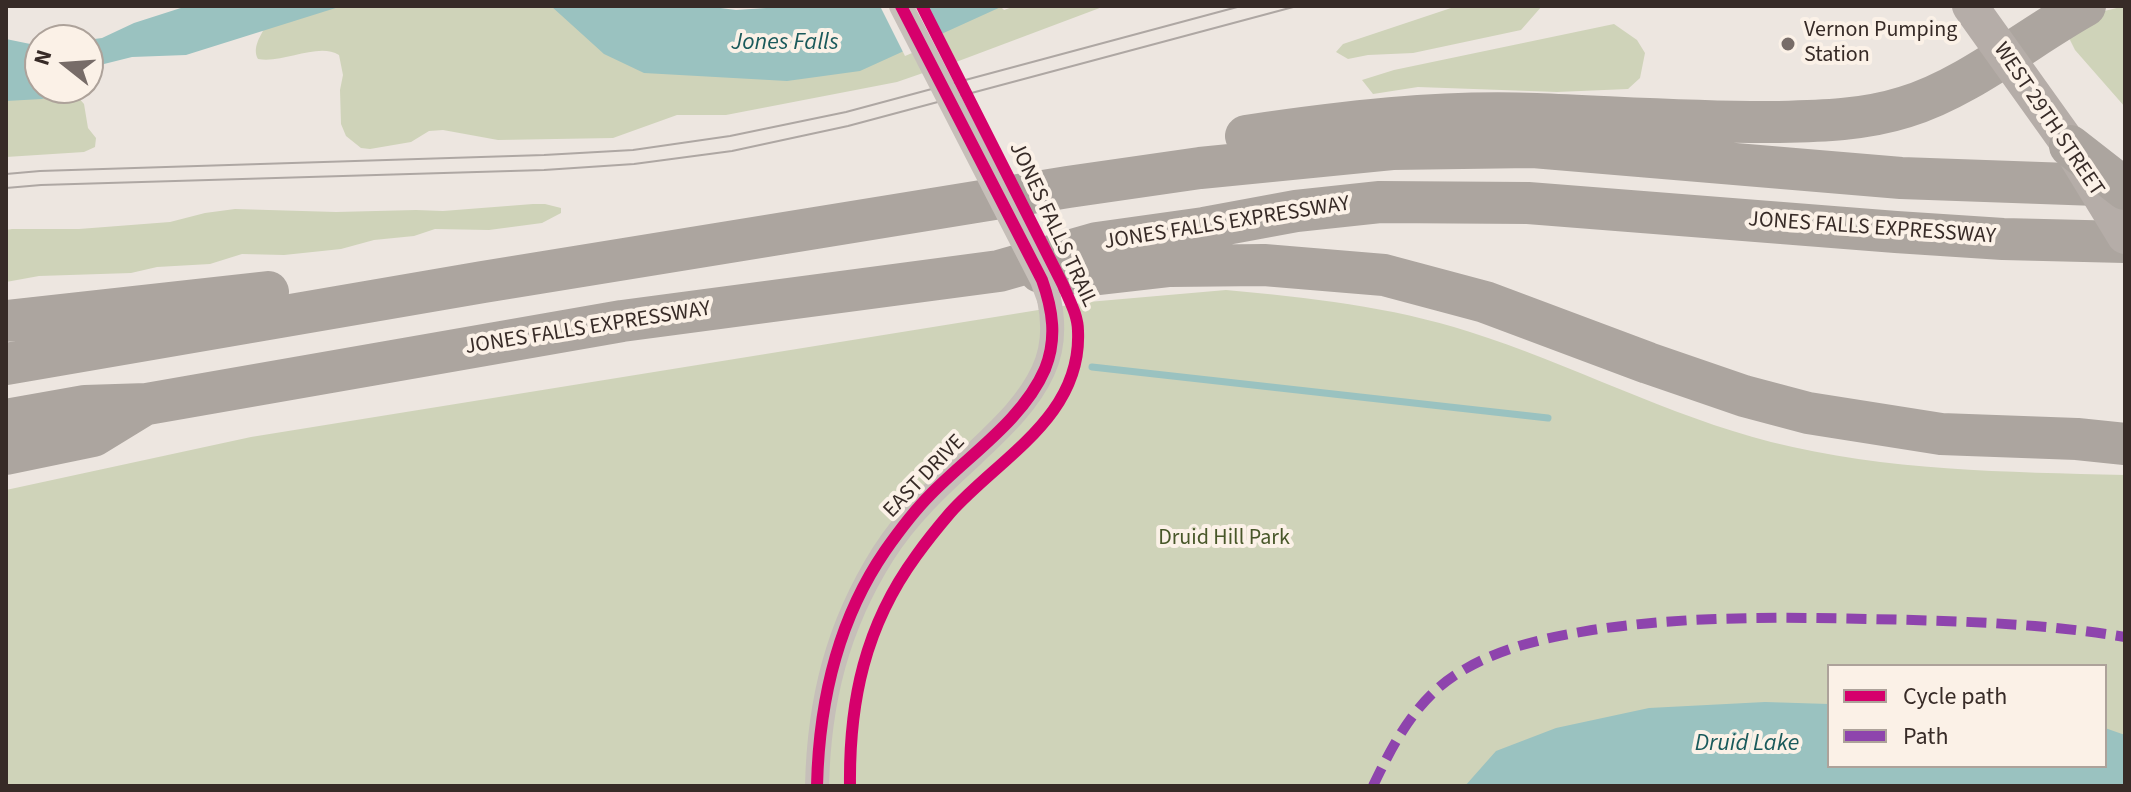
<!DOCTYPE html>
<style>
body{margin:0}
#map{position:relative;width:2131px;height:792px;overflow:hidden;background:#ede6e0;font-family:"Source Sans 3",sans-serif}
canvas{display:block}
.frame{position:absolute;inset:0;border:8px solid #372b27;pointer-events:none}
.legend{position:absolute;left:1827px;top:664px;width:280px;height:104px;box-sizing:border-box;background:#fbf1e7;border:2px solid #ada29a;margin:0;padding:10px 14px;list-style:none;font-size:24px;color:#372b27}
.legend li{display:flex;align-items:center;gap:16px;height:40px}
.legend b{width:40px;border:2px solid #ada29a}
.north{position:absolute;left:24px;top:24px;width:80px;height:80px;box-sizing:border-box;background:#fbf1e7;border:2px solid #ada29a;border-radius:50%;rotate:287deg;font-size:22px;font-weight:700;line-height:32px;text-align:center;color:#372b27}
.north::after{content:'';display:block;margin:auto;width:28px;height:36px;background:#776c68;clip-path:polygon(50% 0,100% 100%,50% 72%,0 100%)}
</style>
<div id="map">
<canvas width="2131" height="792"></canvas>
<div class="frame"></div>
<ul class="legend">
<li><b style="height:10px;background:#d6006c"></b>Cycle path</li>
<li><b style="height:10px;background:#8e44ad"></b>Path</li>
</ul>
<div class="north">N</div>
</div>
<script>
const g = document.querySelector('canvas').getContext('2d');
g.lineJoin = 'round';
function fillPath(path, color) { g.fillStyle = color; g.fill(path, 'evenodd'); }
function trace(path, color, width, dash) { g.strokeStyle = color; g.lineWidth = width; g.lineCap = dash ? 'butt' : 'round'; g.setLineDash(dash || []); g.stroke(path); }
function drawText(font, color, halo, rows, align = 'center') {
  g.font = font + ' "Source Sans 3",sans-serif'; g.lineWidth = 8; g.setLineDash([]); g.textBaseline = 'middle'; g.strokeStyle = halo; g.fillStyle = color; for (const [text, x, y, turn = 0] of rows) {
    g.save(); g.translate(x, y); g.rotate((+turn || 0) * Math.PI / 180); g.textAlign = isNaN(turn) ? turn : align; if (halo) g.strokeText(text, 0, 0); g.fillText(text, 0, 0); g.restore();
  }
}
const green = new Path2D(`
 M339 6H568L903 35 923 73 897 82 726 115H677L613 138 498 140 443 130 429 131 411 142 370 149 361 148 346 136 341 124 340 90 343 75 339 55C318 42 283 64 258 59 252 48 260 37 265 27Z
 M1000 6 1004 10 1015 6H1105L956 62 938 26Z
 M1457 6H1542L1521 30 1413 53 1368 55 1348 59 1336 52 1343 44Z
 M2125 6V107L2075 50 2064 28 2100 12Z
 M1614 24 1637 40 1645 53 1640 78 1628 89 1557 92 1418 87 1373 94 1362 80 1394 70Z
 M6 88 71 89 84 104 88 128 96 138 95 147 84 152 6 157Z
 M533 204H545L561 208V213L542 223 489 230 435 229 414 236 374 240 341 249 284 255 242 254 210 264 157 267 131 273 39 276 6 282V230L12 229H79L170 222 205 213 235 209 336 212 416 210 443 211Z
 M1226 290C1310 298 1389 306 1470 332 1571 364 1669 416 1771 442 1886 471 2007 472 2125 475V786H6V490L251 437 1088 302ZM1829 666H2105V766H1829Z`);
const water = new Path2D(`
 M187 6H342L186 55 132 57 104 64 88 82 87 40 102 38 134 23Z
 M551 6H705L736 10 796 6H1003L860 71 787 81 644 73 604 54Z
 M6 39 40 46V88H74L42 99 6 101Z
 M1765 702 1829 704V766H2105V728L2125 735V786H1465L1496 751 1556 728 1649 708Z`);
const pier = new Path2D(`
 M880 6H928L945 39 905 56Z`);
const stream = new Path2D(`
 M1092 367 1548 418`);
const street = new Path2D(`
 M817 786C819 701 837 627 883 554 907 516 940 485 973 455 999 430 1028 404 1043 371 1054 348 1054 323 1049 299`);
const highway = new Path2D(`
 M1246 136C1341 122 1439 110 1536 114 1617 117 1698 123 1779 122 1822 121 1864 120 1905 107 1966 89 2029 37 2085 6
 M1040 272 1100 274 1170 266 1264 265 1384 275 1485 302 1648 363 1744 396 1808 413 1941 434 2077 439 2125 444
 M6 321 268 292
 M6 364 483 282 1068 187 1200 168 1392 149 1533 147 1901 178 2125 186
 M6 420 85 406 147 404 622 321 999 271 1097 243 1204 228 1296 211 1380 202 1528 203 1896 232 2003 239 2125 242
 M6 454 93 436 142 406`);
const tram = new Path2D(`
 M6 174 40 171 544 155 633 150 730 136 846 112 1241 6
 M6 188 41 185 544 170 634 164 732 151 848 126 1297 6`);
const streetBridge = new Path2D(`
 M901 6 1042 280 1049 299`);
const primaryBridge = new Path2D(`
 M1970 6 2070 146 2125 236`);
const highwayBridge = new Path2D(`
 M2070 146 2125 189`);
const quiet = new Path2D(`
 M1373 786C1394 742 1417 698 1460 672 1501 647 1545 638 1592 630 1685 616 1777 617 1871 619 1956 621 2041 623 2125 637`);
const cycleway = new Path2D(`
 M817 786C819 702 837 621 885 551 899 531 914 511 931 494 969 455 1023 420 1045 369 1057 339 1053 310 1042 280L901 6
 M850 786C849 701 865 626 916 556 926 542 938 527 950 513 999 458 1082 417 1078 331 1078 315 1069 300 1063 285L922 6`);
const markers = [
 [1788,44,8,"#776c68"]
];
const poiNames = [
 ["Vernon Pumping",1804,31],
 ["Station",1804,56]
];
const streetNames = [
 ["WEST 29TH STREET",2048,120,56],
 ["JONES FALLS EXPRESSWAY",1227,224,-9],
 ["JONES FALLS TRAIL",1052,225,65],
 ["JONES FALLS EXPRESSWAY",1872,229,4],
 ["JONES FALLS EXPRESSWAY",588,329,-9],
 ["EAST DRIVE",925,477,-46]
];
const parkNames = [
 ["Druid Hill Park",1224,539]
];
const waterNames = [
 ["Jones Falls",785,44],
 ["Druid Lake",1747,745]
];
fillPath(green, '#cfd3b9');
fillPath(water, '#9ac2c0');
fillPath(pier, '#ede6e0');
trace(stream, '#9ac2c0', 7);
trace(street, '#c6bfb9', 24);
trace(highway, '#aca59f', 42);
trace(tram, '#aea7a3', 2);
trace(streetBridge, '#c6bfb9', 24);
trace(primaryBridge, '#b5ada8', 36);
trace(highwayBridge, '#aca59f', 42);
trace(quiet, '#8e44ad', 10, [20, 10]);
trace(cycleway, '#d6006c', 12);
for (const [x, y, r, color] of markers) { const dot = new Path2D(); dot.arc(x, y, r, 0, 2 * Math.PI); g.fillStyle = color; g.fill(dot); trace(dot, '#fbf1e7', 3); }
drawText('22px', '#372b27', '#fbf1e7', poiNames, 'left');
drawText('22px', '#372b27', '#fbf1e7', streetNames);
drawText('22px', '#485729', '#fbf1e7', parkNames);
drawText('italic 24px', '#1a5a5b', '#fbf1e7', waterNames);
</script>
